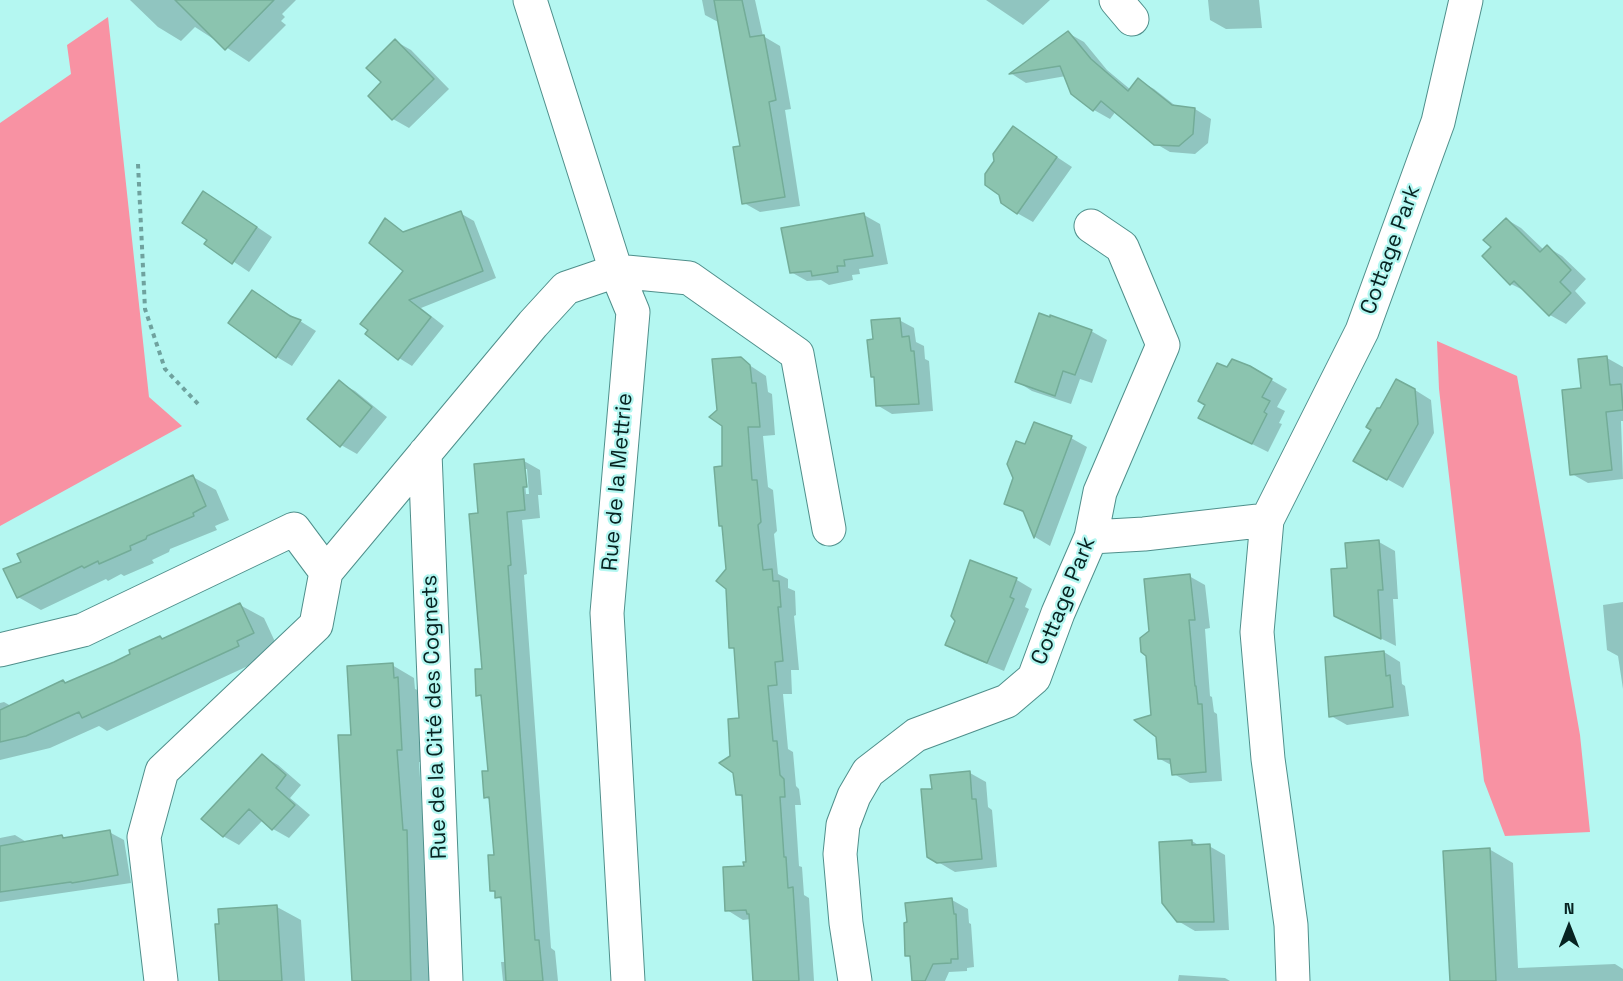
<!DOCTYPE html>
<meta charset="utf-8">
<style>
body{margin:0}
#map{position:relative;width:1623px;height:981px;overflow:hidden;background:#b4f7f1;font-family:"Space Grotesk",sans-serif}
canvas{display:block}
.north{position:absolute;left:1539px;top:897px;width:60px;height:60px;-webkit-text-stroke:4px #b4f7f1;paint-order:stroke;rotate:0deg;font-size:16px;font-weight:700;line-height:24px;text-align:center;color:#072321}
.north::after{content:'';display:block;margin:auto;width:21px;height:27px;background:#072321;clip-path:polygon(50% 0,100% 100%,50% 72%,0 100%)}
</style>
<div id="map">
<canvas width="1623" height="981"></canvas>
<div class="north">N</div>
</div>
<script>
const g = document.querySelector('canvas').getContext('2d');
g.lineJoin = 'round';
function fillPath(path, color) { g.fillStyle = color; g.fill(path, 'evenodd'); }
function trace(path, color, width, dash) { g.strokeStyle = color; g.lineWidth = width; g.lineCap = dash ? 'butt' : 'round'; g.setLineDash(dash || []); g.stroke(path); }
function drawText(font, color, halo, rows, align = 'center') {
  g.font = font + ' "Space Grotesk",sans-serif'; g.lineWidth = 4.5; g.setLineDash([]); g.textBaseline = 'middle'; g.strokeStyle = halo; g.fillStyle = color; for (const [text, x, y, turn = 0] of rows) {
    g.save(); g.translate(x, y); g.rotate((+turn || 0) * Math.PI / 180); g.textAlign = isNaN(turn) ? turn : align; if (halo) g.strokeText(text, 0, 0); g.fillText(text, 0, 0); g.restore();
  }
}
const green = new Path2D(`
 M108 17 149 397 182 426 0 526V123L71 74 67 45Z
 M1437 341 1517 376 1580 735 1590 832 1505 836 1484 781 1439 389Z`);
const shadow = new Path2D(`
 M130 0H296L282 14 285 17 281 21 286 25 249 62 195 27 181 41 158 27Z
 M702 0H755L763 36 780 46 791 109 785 110 800 206 760 212 744 203 741 147 720 23 705 15Z
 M986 0H1050L1023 25Z
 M1208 0H1259L1262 28 1226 29 1210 20Z
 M1068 33 1084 42 1107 70 1131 90 1138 80 1154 89 1177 107 1195 109 1211 119 1208 143 1195 154 1170 152 1153 142 1116 111 1110 119 1094 110 1066 76 1026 83 1012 74Z
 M395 41 411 50 449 89 409 128 393 119 383 82Z
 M1013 128 1072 167 1033 222 1017 213 995 161Z
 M220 202 272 237 249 272 206 243 209 239Z
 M460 213 474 221 496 278 421 308 444 326 412 366 399 358 406 271 386 220 405 233Z
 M864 215 880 224 888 264 859 269 860 274 852 275 853 280 829 285 821 280 807 281 791 272Z
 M1506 219 1521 228 1544 250 1547 247 1562 256 1586 279 1575 291 1586 303 1566 324 1550 315 1527 292 1511 284 1484 256 1493 247Z
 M268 301 316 331 292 366 277 357Z
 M899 320 914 328 916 342 924 346 925 359 929 361 933 411 892 414 877 405Z
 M1091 331 1107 340 1092 383 1080 379 1071 404 1032 391 1016 381Z
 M1607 358 1623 367V421H1621L1623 479 1588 483 1572 474 1583 389Z
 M740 359 766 376 768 392 772 394 775 435 763 436 768 487 773 490 777 531 774 534 778 574 788 579V588L795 591 796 615 794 616 799 670H791L792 694H783L788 749 793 752 796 786 799 789 801 805H795L799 866 802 867 804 895 809 898 814 981H755L751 919 743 920 727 910 748 863 744 798 737 794 732 757 740 720 735 649 730 647 723 425 718 410Z
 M1249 367 1287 389 1277 407 1285 411 1279 423 1282 424 1268 452 1216 426Z
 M339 382 355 391 387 417 357 454 341 445Z
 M1415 390 1431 400 1434 433 1403 488 1355 461Z
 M1035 424 1071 438 1087 447 1050 546 1035 537 1026 514 1005 503Z
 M524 461 540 470 542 495H538L540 518 522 520 527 574 524 575 551 948 555 951 558 981H503L501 962H507L502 900 497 897 496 893 492 890 495 856 490 800 485 797 489 772 483 698 478 695 483 670 480 514ZM524 469H527L529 494H526Z
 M193 477 216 490 229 520 215 526 217 530 170 549 169 552 152 560 154 563 124 576 121 574 108 581 106 579 41 610 18 597Z
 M1379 542 1395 551 1398 599H1393L1396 646 1352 624 1349 569Z
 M971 562 1017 580 1032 589 1025 607 1029 609 1004 671 963 654 947 645 956 621Z
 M1189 576 1205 585 1210 628 1205 629 1210 696 1212 697 1214 712 1217 714 1222 781 1190 783 1174 774 1173 766 1160 759 1152 716 1151 632Z
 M1623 602V689L1618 656 1607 650 1603 605Z
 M240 605 264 618 277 646 260 655 261 660 107 731 99 726 50 748 0 760V703L4 702 11 706 66 684 115 663 160 638 164 640Z
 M1384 652 1400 662 1402 684 1405 686 1409 716 1347 725 1331 716Z
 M392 665 414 678 415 689 420 691 424 762H419L433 981H353L352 736Z
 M262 756 278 765 301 785 290 798 310 815 289 838 273 829 263 820 239 845 223 836Z
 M970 773 986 782 988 807 992 810 997 867 955 872 928 856 933 790Z
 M109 832 124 840 131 883 0 902V838L15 835 28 843 62 836 67 839Z
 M1192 841 1200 846H1209L1225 855 1229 930 1195 931 1178 921 1160 843Z
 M1489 849 1513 863 1518 968 1615 964 1623 969V981H1452Z
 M952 900 968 909 969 923 971 924 974 967 967 968V971L949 972 945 981H913L912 958 907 955Z
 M277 907 301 920 305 981H220Z
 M1179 975 1225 978 1230 981H1178Z`);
const building = new Path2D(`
 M175 0H274L225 50Z
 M714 0H742L750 37 764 35 776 100 769 102 785 197 742 204 733 147 740 146Z
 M1068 31 1091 59 1128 91 1138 78 1172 105 1195 108 1193 134 1179 146 1154 145 1101 101 1093 111 1071 94 1060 66 1009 74Z
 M395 39 434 79 392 120 368 96 381 82 366 68Z
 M1013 126 1057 157 1017 214 1001 203 999 195 985 185V174L994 161 993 154Z
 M203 191 257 227 232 264 204 244 207 240 182 223Z
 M461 211 483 271 409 300 431 317 398 360 365 334 368 330 360 324 403 271 369 243 385 218 403 232Z
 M864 213 873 256 844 260 845 266H837L838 272 812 276 811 271 790 273 781 228Z
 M1506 218 1540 252 1547 245 1571 270 1560 282 1571 293 1549 316 1514 281 1510 285 1482 256 1491 247 1483 240Z
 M252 290 290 316 301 320 276 358 228 323Z
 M1039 313 1050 317V315L1092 330 1075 375 1063 371 1055 396 1015 382Z
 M900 318 902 337 909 336 911 351H914L919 404 876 406 874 377H871L867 340 873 339 871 320Z
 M1607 356 1610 385 1621 384 1623 410 1606 412 1612 470 1570 475 1562 390 1581 388 1578 359Z
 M741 357 750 365 752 383H756L760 427H748L752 480H757L761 522 758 525 763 570 772 569 773 581H779L781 607H778L783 661 775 662 777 685 768 686 773 741H777L780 775 784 779 785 797H780L784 857H786L788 888 793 887 799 981H753L749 914H747L746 910 725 911 723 867 744 866 743 862H746L742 795H736L733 773 719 763 730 756 728 719 739 718 734 648H729L726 589 716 581 726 569 722 526H719L714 467 722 466V426L709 417 717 410 712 359Z
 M1232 359 1250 366 1272 379 1262 397 1270 401 1264 412 1267 414 1252 444 1198 418 1205 405 1198 401 1217 363 1227 367Z
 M1396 379 1415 389 1418 424 1387 480 1353 461 1371 430 1366 427 1377 408H1380Z
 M339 380 372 407 340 447 307 419Z
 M1034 422 1072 436 1034 538 1023 511 1004 504 1013 478 1007 464 1016 441 1025 444Z
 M524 459 527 487H523L525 510 507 512 511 565 508 566 535 940H539L543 981H506L501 897 495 898V891H490L488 855H494L489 797 484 798 482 771H488L481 695 476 696 475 669H482L469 514 478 513 474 464Z
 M193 475 206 506 193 513 194 516 147 536 146 539 130 546 131 550 99 564 98 561 84 568 82 566 17 598 3 569 21 562 17 554Z
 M1379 540 1383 590H1378L1381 639 1334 616 1331 569 1347 568 1345 543Z
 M970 560 1017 578 1010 597 1014 599 987 663 945 645 955 621 951 616Z
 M1190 574 1195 620H1189L1195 686H1196L1198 704H1202L1206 772 1172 775 1170 759H1158L1156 737 1134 720 1151 715 1146 656 1141 652 1140 638 1149 631 1144 579Z
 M240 603 254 633 237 641 239 646 82 718 79 712 26 736 0 742V710L63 680 65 683 114 662 130 654 129 650 160 636 162 639Z
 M1384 651 1386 676 1390 675 1393 707 1329 717 1325 657Z
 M393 663 394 678 398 677 402 750H397L403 830H407L411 981H352L338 735H351L347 666Z
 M262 754 286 775 276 788 295 805 272 830 249 809 223 837 201 819Z
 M970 771 972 799H976L982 859 937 863 927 857 921 789H932L930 775Z
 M110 830 118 875 72 883 71 882 0 892V846L62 835 63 838Z
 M1192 840V845L1210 844 1214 922H1177L1162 903 1159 842Z
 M1490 848 1496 981H1450L1443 851Z
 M952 898 954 914H956L958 959H951V963L933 964 925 981H912L910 956H905L904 923 907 922 905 903Z
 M277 905 282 981H219L215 924H219L218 909Z`);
const path = new Path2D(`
 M138 164 145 309 165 369 198 404`);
const minor = new Path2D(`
 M530 0 616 271 633 312 607 613 628 981
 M1116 0 1132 19
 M425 453 446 981
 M1091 537 1144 534 1267 520
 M0 650 83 630 294 529 326 572
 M161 981 144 837 162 771 316 625 326 572 533 324 566 288 616 271 689 278 797 354 829 529
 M855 981 846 923 840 854 843 825 854 796 868 772 916 735 1007 701 1034 678 1058 613 1091 537 1100 492 1163 345 1122 247 1091 226
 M1293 981 1291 925 1268 759 1257 632 1267 520 1362 331 1438 122 1466 0`);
const streetNames = [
 ["Cottage Park",1391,250,-70],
 ["Rue de la Mettrie",618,482,-85],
 ["Cottage Park",1064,601,-68],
 ["Rue de la Cité des Cognets",435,717,-92]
];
fillPath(green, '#f892a3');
fillPath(shadow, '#0003');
fillPath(building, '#8bc4af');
trace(building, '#73ac98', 1.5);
trace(minor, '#4f8f8b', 35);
trace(path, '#6fa29e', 4, [4.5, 4.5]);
trace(minor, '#fff', 33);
drawText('22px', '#072321', '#b4f7f1', streetNames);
</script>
